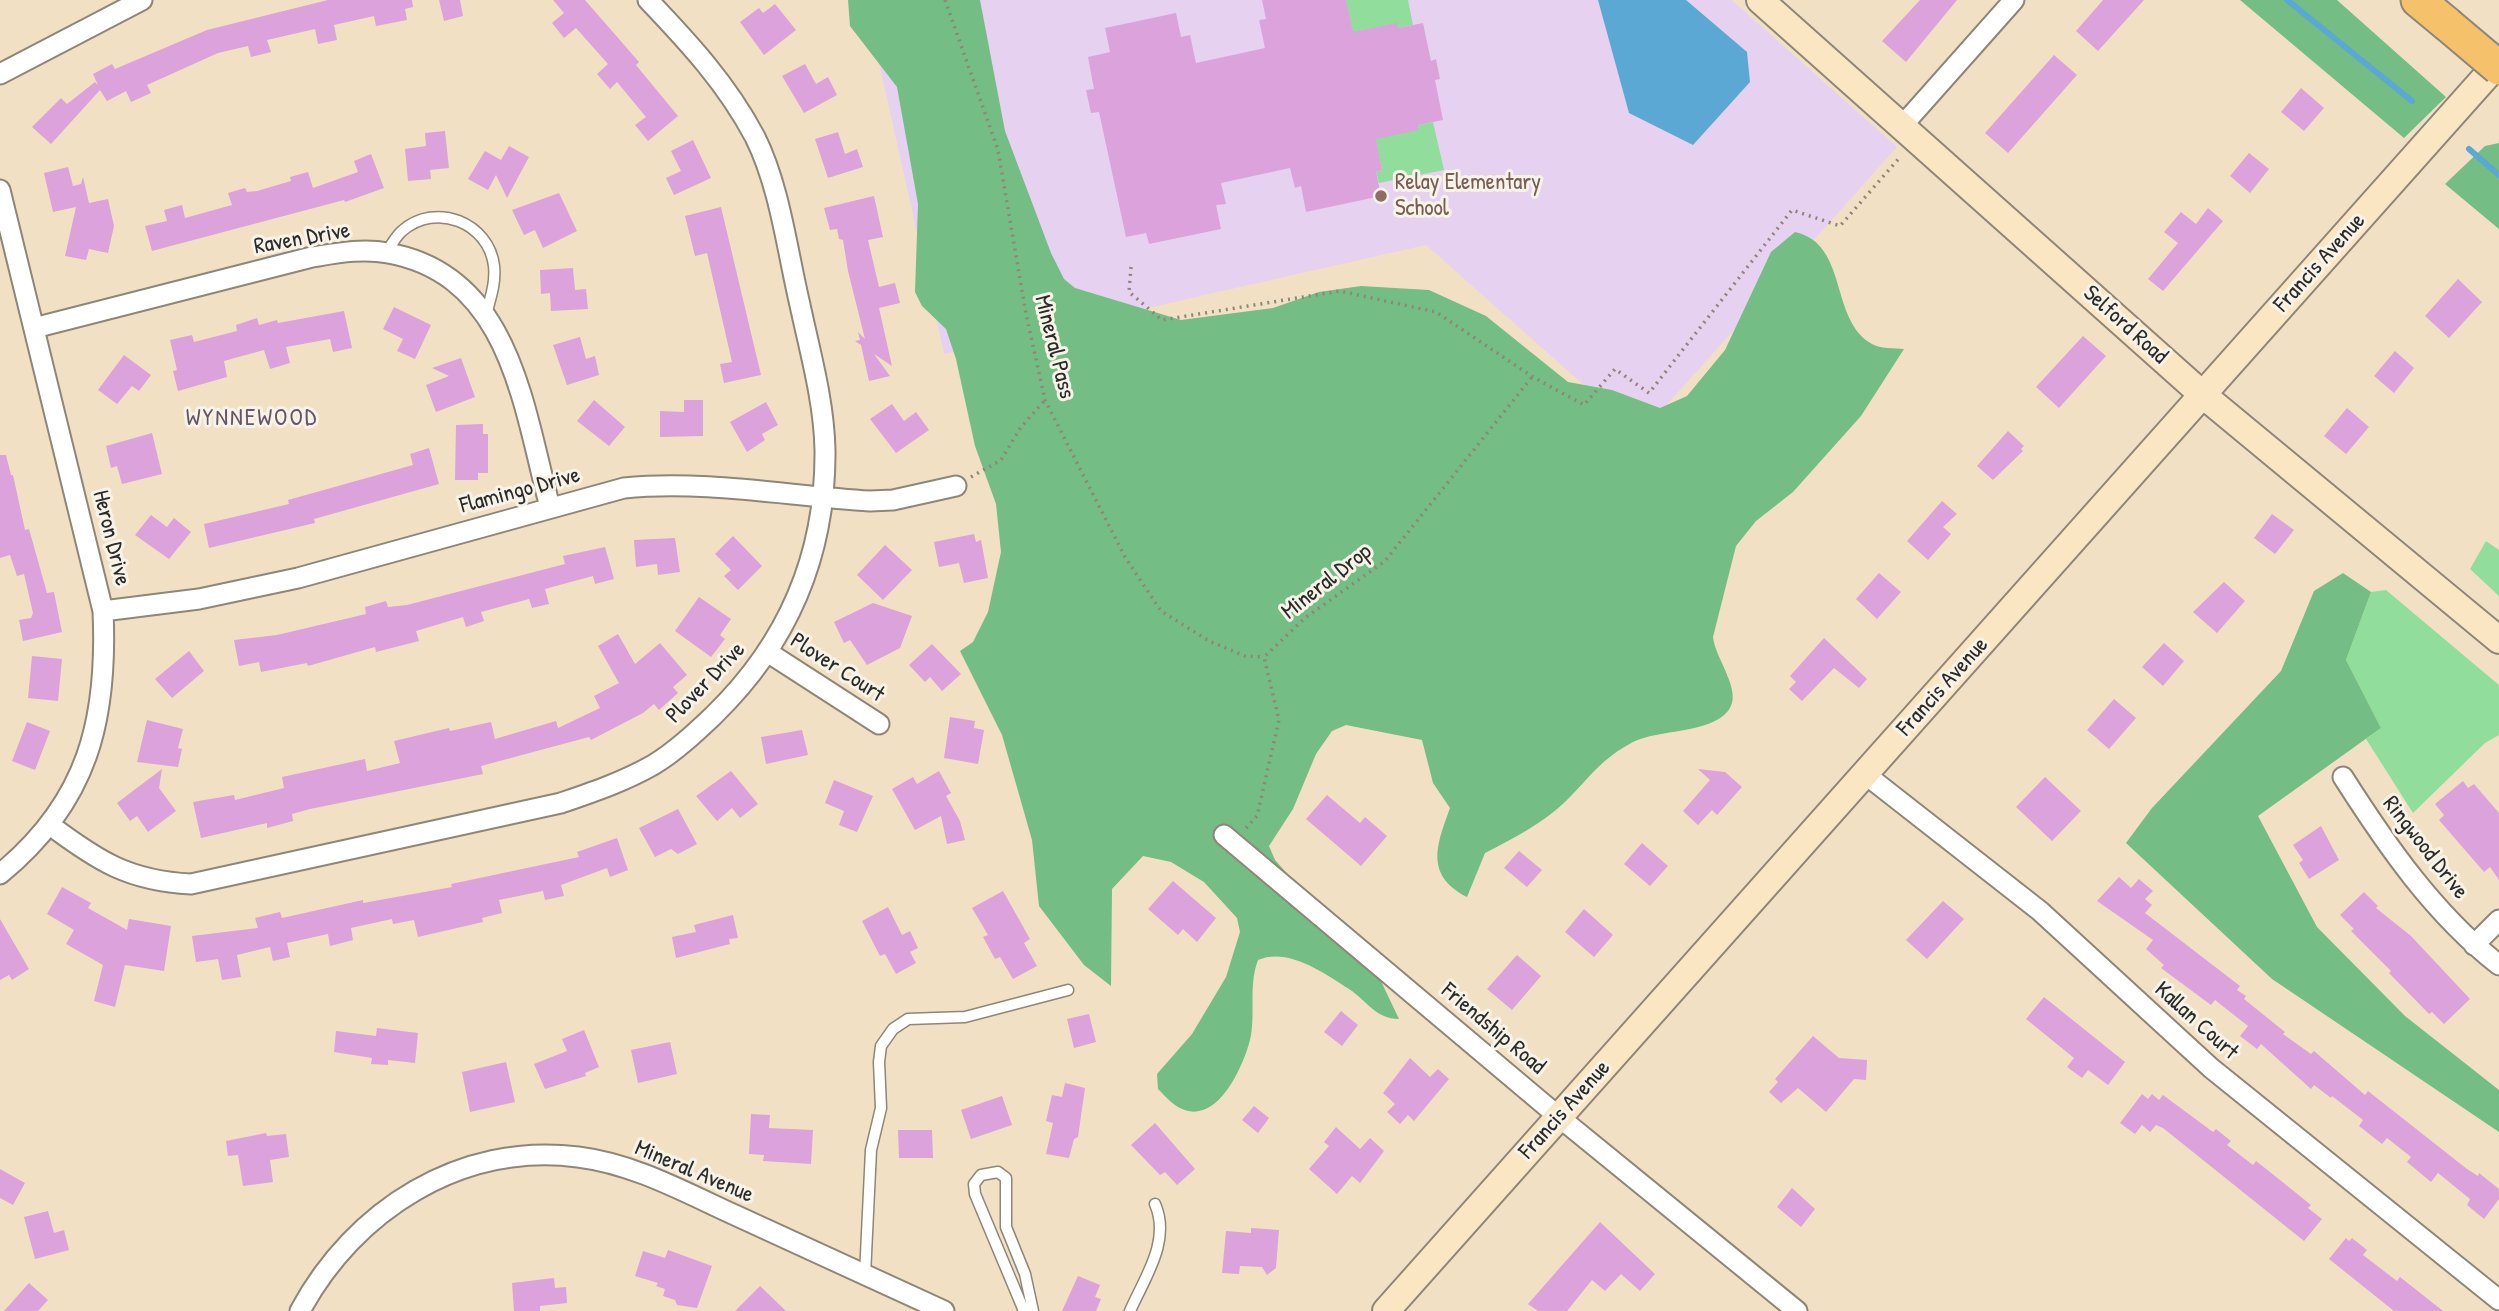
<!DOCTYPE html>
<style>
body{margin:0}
canvas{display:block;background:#f2e0c4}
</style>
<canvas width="2499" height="1311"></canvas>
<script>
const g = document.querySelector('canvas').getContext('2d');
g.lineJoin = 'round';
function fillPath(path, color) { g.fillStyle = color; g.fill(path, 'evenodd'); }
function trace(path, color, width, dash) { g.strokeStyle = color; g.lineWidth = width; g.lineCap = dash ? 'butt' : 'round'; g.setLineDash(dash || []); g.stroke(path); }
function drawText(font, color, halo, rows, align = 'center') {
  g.font = font + ' "Patrick Hand",sans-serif'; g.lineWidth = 6; g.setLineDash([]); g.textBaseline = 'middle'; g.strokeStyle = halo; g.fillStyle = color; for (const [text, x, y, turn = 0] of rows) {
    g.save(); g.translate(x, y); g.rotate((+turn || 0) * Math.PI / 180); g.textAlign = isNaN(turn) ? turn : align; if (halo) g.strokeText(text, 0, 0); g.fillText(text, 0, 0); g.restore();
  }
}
const built = new Path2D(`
 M865 0H1732L1897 147 1640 435 1426 245 944 354Z`);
const green = new Path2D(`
 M1339 0H1408L1413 25 1398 28 1350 49 1352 29 1346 1Z
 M1388 120 1419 130 1418 125 1433 122 1444 170 1379 183 1376 172 1382 170 1376 141 1369 142Z
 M2486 541 2499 550V596L2470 569Z
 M2386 590 2499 685V735L2485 743 2413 813 2366 739 2381 728 2346 660 2371 592Z`);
const forest = new Path2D(`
 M848 0H980L1005 131 1051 253 1064 279 1075 288 1181 320 1273 308 1319 292 1361 286 1429 290 1486 316 1568 382 1612 390 1660 408 1687 396 1725 350 1771 252 1795 232C1849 244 1829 320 1872 344 1880 349 1895 348 1904 349L1861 416 1793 492 1756 521 1736 546 1713 637C1715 659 1744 692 1728 711 1709 734 1659 729 1633 742 1601 759 1591 776 1566 801 1542 824 1514 838 1485 853L1467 897C1424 875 1437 844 1450 808L1433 783 1422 740 1346 725 1332 731 1316 754 1293 809 1269 846 1275 860 1379 977 1399 1019C1376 1019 1367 1001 1349 989 1323 972 1287 947 1258 960 1248 986 1256 1013 1250 1040 1243 1067 1216 1129 1178 1107 1171 1103 1164 1095 1158 1089L1157 1074 1192 1034 1226 977 1240 932 1237 918 1204 882 1171 862 1143 856 1112 889 1111 986 1084 965 1039 906 1032 840 1002 735 960 651 973 642 988 612 1001 552 996 504 975 446 956 359 946 329 922 306 915 292 918 204 897 87 850 26Z
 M2240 0H2337L2446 97 2404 138Z
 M2499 143V229L2445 184 2485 146Z
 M2343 573 2371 592 2346 660 2381 728 2258 816 2317 927 2405 1016 2499 1090V1132L2272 979 2126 843 2152 808 2281 671 2314 591Z`);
const water = new Path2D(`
 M1598 0H1686L1747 52 1750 82 1693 145 1629 113Z`);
const stream = new Path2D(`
 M2287 0 2412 101
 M2469 149 2499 175`);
const building = new Path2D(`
 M328 0H412L413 7 405 9 407 20 376 26 374 16 334 25 337 40 318 44 315 29 267 40 271 52 251 57 248 46 218 53 147 85 151 93 131 102 126 91 107 101 100 90 51 144 32 127 61 98 67 104 95 82 98 85 93 74 112 64 115 69 207 30Z
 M439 0H460L463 16 444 21Z
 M553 0H585L639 62 636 65 678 116 648 141 635 125 646 117 617 82 610 89 597 74 608 64 576 28 564 38 552 23 564 13Z
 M1262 0H1346L1353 32 1397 23 1398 28 1423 23 1431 61 1436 59 1440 79 1435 80 1443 120 1418 125 1419 130 1376 139 1382 170 1376 172 1381 196 1306 212 1301 186 1295 188 1290 168 1221 183 1226 204 1216 205 1221 229 1149 244 1146 233 1126 237 1099 112 1091 113 1086 90 1094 89 1088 57 1110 52 1105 28 1176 13 1181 37 1190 35 1196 63 1265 48 1259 20 1266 19Z
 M1920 0H1957L1906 62 1882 41Z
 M2103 0H2144L2098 51 2076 31Z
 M775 4 796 30 764 55 740 22 759 8 763 13Z
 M2054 55 2077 75 2008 153 1985 133Z
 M805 64 816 84 828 77 837 95 804 113 782 76Z
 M2301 88 2324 108 2304 131 2281 112Z
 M445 131 449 168 430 170 431 179 408 181 405 149 426 146 425 133Z
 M838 132 845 154 857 149 863 167 828 178 815 139Z
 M693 140 711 178 674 195 666 178 681 171 671 151Z
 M509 146 529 157 507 198 496 175 488 190 468 179 485 151 501 160Z
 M2249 153 2269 169 2250 193 2230 176Z
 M371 154 384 188 345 202 344 200 152 251 145 226 167 221 164 210 182 205 185 218 232 205 228 193 245 188 247 192 257 191 291 181 290 177 308 172 313 188 358 172 354 161Z
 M68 167 73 186 81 184 83 177 89 203 108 199 114 226 108 253 89 249 86 260 65 256 76 207 53 212 44 173Z
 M559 193 577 231 543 248 535 230 524 235 512 210Z
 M874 196 883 237 868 240 879 287 895 283 900 303 879 308 892 366 874 354 890 376 869 381 861 345 855 341 860 340 858 332 865 339 848 271 843 240 839 239 837 229 830 230 824 208Z
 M721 207 761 375 724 383 720 364 732 362 707 253 695 256 685 216Z
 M2208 208 2223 221 2163 291 2148 279 2178 243 2164 232 2181 212 2196 224Z
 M573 268 575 290 586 289 588 309 551 311 550 293 541 294 540 270Z
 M2458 279 2482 302 2449 338 2425 316Z
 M394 307 431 325 415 359 397 351 403 339 383 329Z
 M344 311 352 348 333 352 330 339 286 347 290 363 270 369 264 350 224 361 227 377 178 391 173 371 177 370 170 340 192 335 194 342 237 331 236 325 257 318 259 325 277 320 278 323Z
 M2083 336 2106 356 2059 408 2036 387Z
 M580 337 586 359 595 356 599 375 567 385 553 345Z
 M2395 351 2414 368 2394 393 2374 376Z
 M124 355 151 375 139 391 132 386 117 404 98 390Z
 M461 358 475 397 436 412 426 385 449 376 432 368Z
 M594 400 625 427 609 446 577 421Z
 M684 400H703V436L660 437V411L684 412Z
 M766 402 778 425 762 434 765 440 747 452 730 422Z
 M892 404 904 421 916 412 929 430 896 453 870 419Z
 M2347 408 2369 427 2346 454 2324 436Z
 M483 424V434H488V473H478V480H455L456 425Z
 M2008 431 2024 446 2021 449 2023 451 1993 480 1977 466Z
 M152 433 162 474 122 484 117 466 111 468 106 446Z
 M429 448 439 484 314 519 315 523 209 548 204 524 289 504 288 500 413 465 410 454Z
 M0 455H6L11 475H13L25 530 29 529 47 593 54 592 62 632 23 641 19 620 31 618 33 613 24 574 17 576 10 555 0 558Z
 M1942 501 1957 514 1943 527 1951 534 1928 560 1907 541Z
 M2272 514 2294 530 2275 554 2254 538Z
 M151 515 167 527 174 518 191 532 169 559 135 535Z
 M974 534 976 542 981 540 988 578 964 583 959 563 939 567 934 542Z
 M733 536 762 566 738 590 724 576 731 570 715 554Z
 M675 538 680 572 658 575 657 564 636 567 634 540Z
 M885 545 912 570 883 600 857 575Z
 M605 547 614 579 595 584 593 576 545 589 549 604 532 608 529 599 481 612 484 621 466 627 463 617 416 631 419 641 376 652 375 647 308 666 307 663 261 672 259 662 239 666 234 640 277 635 366 614 365 607 386 601 388 607 407 605 565 564 563 556Z
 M1879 573 1901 592 1877 619 1856 599Z
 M2224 582 2245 601 2217 633 2193 612Z
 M699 597 731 619 720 635 725 639 711 657 675 631Z
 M873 603 912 616 900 648 867 665 850 640 844 643 834 622Z
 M618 634 635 664 660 643 687 675 673 687 678 693 659 710 654 704 643 713 591 740 589 737 481 766 483 774 310 809 292 814 293 821 267 828V823L201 838 193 802 234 795 235 800 284 788 282 777 365 759 367 771 400 763 394 741 449 728 450 731 491 722 495 739 556 721 558 728 600 708 594 696 619 683 598 646Z
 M1824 638 1867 679 1859 688 1834 668 1802 701 1789 689 1796 682 1790 676Z
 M2164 643 2184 661 2163 686 2142 667Z
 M932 644 961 674 942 691 930 677 925 682 909 665Z
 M189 651 204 671 172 698 155 679Z
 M32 656 62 659 58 701 28 698Z
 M2114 699 2136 718 2109 749 2087 730Z
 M950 717 975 721 974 728 984 730 978 764 944 758Z
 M147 720 183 729 178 748 182 749 178 767 137 762Z
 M27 722 50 731 35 770 12 761Z
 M802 730 808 755 766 764 761 737Z
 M162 769 159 788 176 811 148 832 137 816 130 821 117 803Z
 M1698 769 1725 772 1742 787 1717 815 1712 810 1698 825 1683 811 1710 780Z
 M731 771 758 804 740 818 732 808 717 821 696 796Z
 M939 771 951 793 946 796 960 821 965 840 947 844 941 816 915 830 892 789 913 777 917 784Z
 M2045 777 2081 811 2052 841 2016 807Z
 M834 780 873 796 857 832 839 825 844 811 825 803Z
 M2463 781 2468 788 2474 784 2499 813V880L2490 867 2484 872 2439 820 2444 815 2435 804Z
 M1327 795 1360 823 1365 817 1387 836 1361 866 1306 819Z
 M678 809 697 844 678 854 671 849 655 857 639 828Z
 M2321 826 2339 860 2309 879 2299 863 2303 860 2293 845Z
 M617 838 628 870 610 877 607 868 561 885 564 896 545 900 543 891 499 900 502 913 482 918 483 922 418 937 414 920 393 924 392 919 351 928 353 940 330 946 328 934 287 943 290 957 273 961 270 947 237 955 241 977 222 980 218 959 196 962 192 936 258 928 255 918 280 912 282 918 363 900V903L452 887 451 884 579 857 577 852Z
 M1642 843 1668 866 1650 886 1624 864Z
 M1519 851 1542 870 1527 887 1504 868Z
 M2119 877 2131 888 2139 879 2153 891 2145 899 2152 905 2145 913 2240 986 2237 990 2246 996 2244 999 2285 1032 2283 1034 2311 1054 2314 1051 2365 1095 2368 1091 2467 1169 2478 1176 2479 1173 2499 1189V1199L2484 1219 2467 1205 2470 1199 2438 1173 2431 1182 2407 1162 2411 1157 2387 1138 2382 1144 2359 1126 2363 1120 2332 1096 2331 1098 2314 1085 2311 1089 2261 1044 2257 1049 2240 1036 2248 1026 2215 1000 2211 1005 2161 968 2164 965 2146 949 2153 940 2097 901Z
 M1173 881 1216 918 1197 942 1183 929 1178 935 1148 909Z
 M62 887 91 903 88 908 127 930 129 919 171 926 164 971 125 965 115 1007 94 1001 103 965 66 944 74 930 47 914Z
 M1003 891 1030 939 1024 943 1037 966 1013 979 1000 957 995 959 983 937 988 935 972 908Z
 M2364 892 2378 906 2376 908 2411 936 2470 999 2444 1024 2432 1012 2429 1014 2389 973 2391 971 2351 931 2354 929 2340 915Z
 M1943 901 1964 919 1927 959 1906 940Z
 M888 907 902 935 910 931 918 948 910 952 916 963 896 974 885 954 880 956 862 921Z
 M1584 909 1613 935 1594 957 1565 932Z
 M733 915 738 938 729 939 730 944 676 958 672 937 696 932 694 925Z
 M0 919 29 969 12 980 9 975 0 980Z
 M1517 955 1541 976 1512 1010 1487 989Z
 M2044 997 2125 1062 2108 1085 2088 1070 2082 1078 2067 1067 2074 1058 2026 1019Z
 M1341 1011 1358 1025 1342 1046 1324 1032Z
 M1089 1014 1096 1042 1074 1048 1067 1019Z
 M377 1028 418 1033 415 1063 388 1060V1065L371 1064 372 1058 334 1052 336 1031 376 1036Z
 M584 1030 599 1067 585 1073 586 1076 545 1089 534 1064 567 1051 562 1039Z
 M1813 1036 1839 1058 1867 1060 1866 1080 1854 1079 1826 1112 1798 1088 1781 1103 1769 1092 1778 1082 1775 1079Z
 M670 1042 677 1074 638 1083 631 1050Z
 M1410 1058 1430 1077 1438 1069 1449 1079 1414 1121 1408 1115 1400 1124 1387 1112 1395 1104 1383 1093Z
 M506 1062 515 1102 470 1112 462 1072Z
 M1065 1083 1085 1088 1078 1137 1074 1139 1069 1158 1046 1154 1053 1123 1046 1121 1052 1095 1062 1097Z
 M2142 1094 2148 1099 2152 1094 2159 1100 2163 1095 2213 1132 2216 1129 2231 1141 2227 1145 2253 1165 2256 1161 2280 1180 2311 1205 2308 1208 2322 1219 2304 1241 2163 1128 2156 1125 2150 1132 2142 1125 2135 1134 2120 1123Z
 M1002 1096 1012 1125 971 1139 961 1110Z
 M1254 1106 1269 1118 1258 1133 1242 1120Z
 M751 1114 770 1115 769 1128 813 1130 811 1164 763 1161 764 1155 749 1154Z
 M1155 1123 1195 1169 1177 1185 1165 1172 1160 1175 1131 1145Z
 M1336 1127 1360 1149 1370 1138 1384 1151 1360 1183 1352 1176 1337 1194 1309 1169 1329 1146 1324 1142Z
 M898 1130H932L933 1158H899Z
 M266 1133 267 1136 286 1134 289 1157 270 1160 273 1182 243 1186 238 1155 228 1156 226 1141Z
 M0 1169 25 1183 13 1205 0 1198Z
 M1792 1188 1815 1209 1801 1227 1777 1207Z
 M48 1211 54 1233 64 1230 69 1250 35 1259 24 1217Z
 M1600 1222 1655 1274 1640 1291 1621 1274 1605 1291 1592 1280 1567 1311H1538L1528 1304Z
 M1251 1228 1279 1230 1276 1268 1267 1275 1262 1267 1240 1266 1239 1274 1222 1273 1226 1231 1251 1233Z
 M2346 1238 2349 1241 2352 1238 2367 1250 2363 1255 2397 1281 2400 1277 2443 1311H2394L2329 1259Z
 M668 1250 712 1266 697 1308 677 1305 675 1300 663 1296 665 1289 656 1286 658 1283 635 1276 643 1251 665 1258Z
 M1078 1276 1100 1285 1095 1297 1101 1299 1096 1311H1062Z
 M554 1278 555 1288 566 1287 567 1303 540 1306V1311H514L512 1283Z
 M29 1283 48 1300 38 1311H4Z
 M760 1286 786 1311H735Z`);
const path = new Path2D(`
 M945 0 998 150 1026 314 1045 400 1125 557 1161 611 1209 641 1245 656 1264 657
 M1131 267 1129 292 1162 320 1340 291 1436 312 1533 377 1584 405 1615 369 1649 393 1792 210 1840 226 1901 156
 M971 477 1001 460 1021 427 1045 400
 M1246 828 1257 816 1279 720 1264 657 1305 618 1385 561 1532 377`);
const lane = new Path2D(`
 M386 252C391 246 396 236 402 231 436 201 489 223 494 266 496 283 490 299 486 315
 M865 1275 871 1150 881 1108 879 1062 881 1046 893 1029 908 1019 965 1017 1068 990
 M1024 1311 975 1194 974 1184 981 1175 998 1172 1006 1178V1227L1025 1274 1033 1311
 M1130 1311C1145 1277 1171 1241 1155 1204`);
const street = new Path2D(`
 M0 74 142 0
 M1902 126 2014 0
 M0 190 103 611C108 720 88 802 0 874
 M34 328 312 257C337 253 363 248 388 253 511 275 523 407 550 507
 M103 611 199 599 298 578 624 488C705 480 788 496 870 501L893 500 956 486
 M769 653 879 724
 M1865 774 2040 911 2211 1068 2499 1300
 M2343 777C2387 846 2434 914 2499 965
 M50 825C98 861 129 881 191 884L561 803C593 792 623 782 653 765 675 752 696 732 714 715 788 643 826 554 825 450 824 401 810 352 800 305 787 250 780 187 755 137 727 84 689 43 648 0
 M1224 835 1559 1117 1797 1311
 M2474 945 2499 920
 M300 1311C354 1210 461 1142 578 1157 635 1164 686 1193 737 1216 806 1248 875 1279 944 1311`);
const secondary = new Path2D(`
 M1760 0 2203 395 2499 640
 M1386 1311 2499 62`);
const highway = new Path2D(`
 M2418 0 2447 24`);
const highwayBridge = new Path2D(`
 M2447 24 2499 68`);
const markers = [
 [1381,196,7,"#8d6e63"]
];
const educationNames = [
 ["Relay Elementary",1395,183],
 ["School",1395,209]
];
const streetNames = [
 ["Raven Drive",302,239,-10],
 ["Francis Avenue",2320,263,-48],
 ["Selford Road",2125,325,42],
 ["Mineral Pass",1054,347,76],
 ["Flamingo Drive",520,491,-15],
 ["Heron Drive",111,538,76],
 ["Mineral Drop",1327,582,-38],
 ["Plover Court",837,668,33],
 ["Plover Drive",706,683,-46],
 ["Francis Avenue",1943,687,-48],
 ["Ringwood Drive",2425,848,52],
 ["Kallan Court",2196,1021,42],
 ["Friendship Road",1493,1029,40],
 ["Francis Avenue",1565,1110,-48],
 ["Mineral Avenue",694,1172,23]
];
const neighbourhoodNames = [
 ["WYNNEWOOD",252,419]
];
fillPath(built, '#e6d2f0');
fillPath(green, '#91de9c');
fillPath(forest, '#74bd84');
fillPath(water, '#5ba8d4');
trace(stream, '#5ba8d4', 6);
fillPath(building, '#dca2db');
trace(lane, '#8e8678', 13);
trace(street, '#8e8678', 23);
trace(secondary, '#8e8678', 30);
trace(highway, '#8e8678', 37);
trace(path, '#8e8678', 3.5, [2, 5]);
trace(lane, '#fff', 10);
trace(street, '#fff', 19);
trace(secondary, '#fbe6c4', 26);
trace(highway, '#f5c16b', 33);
trace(highwayBridge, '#8e8678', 37, []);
trace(highwayBridge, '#f5c16b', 33);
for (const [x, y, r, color] of markers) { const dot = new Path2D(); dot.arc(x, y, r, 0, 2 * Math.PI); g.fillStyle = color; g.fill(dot); trace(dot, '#f7f3e8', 2.5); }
drawText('23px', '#785e54', '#f7f3e8', educationNames, 'left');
drawText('23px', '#2b2b2b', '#f7f3e8', streetNames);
g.letterSpacing = '2px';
drawText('24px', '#695569', '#f7f3e8', neighbourhoodNames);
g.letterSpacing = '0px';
</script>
